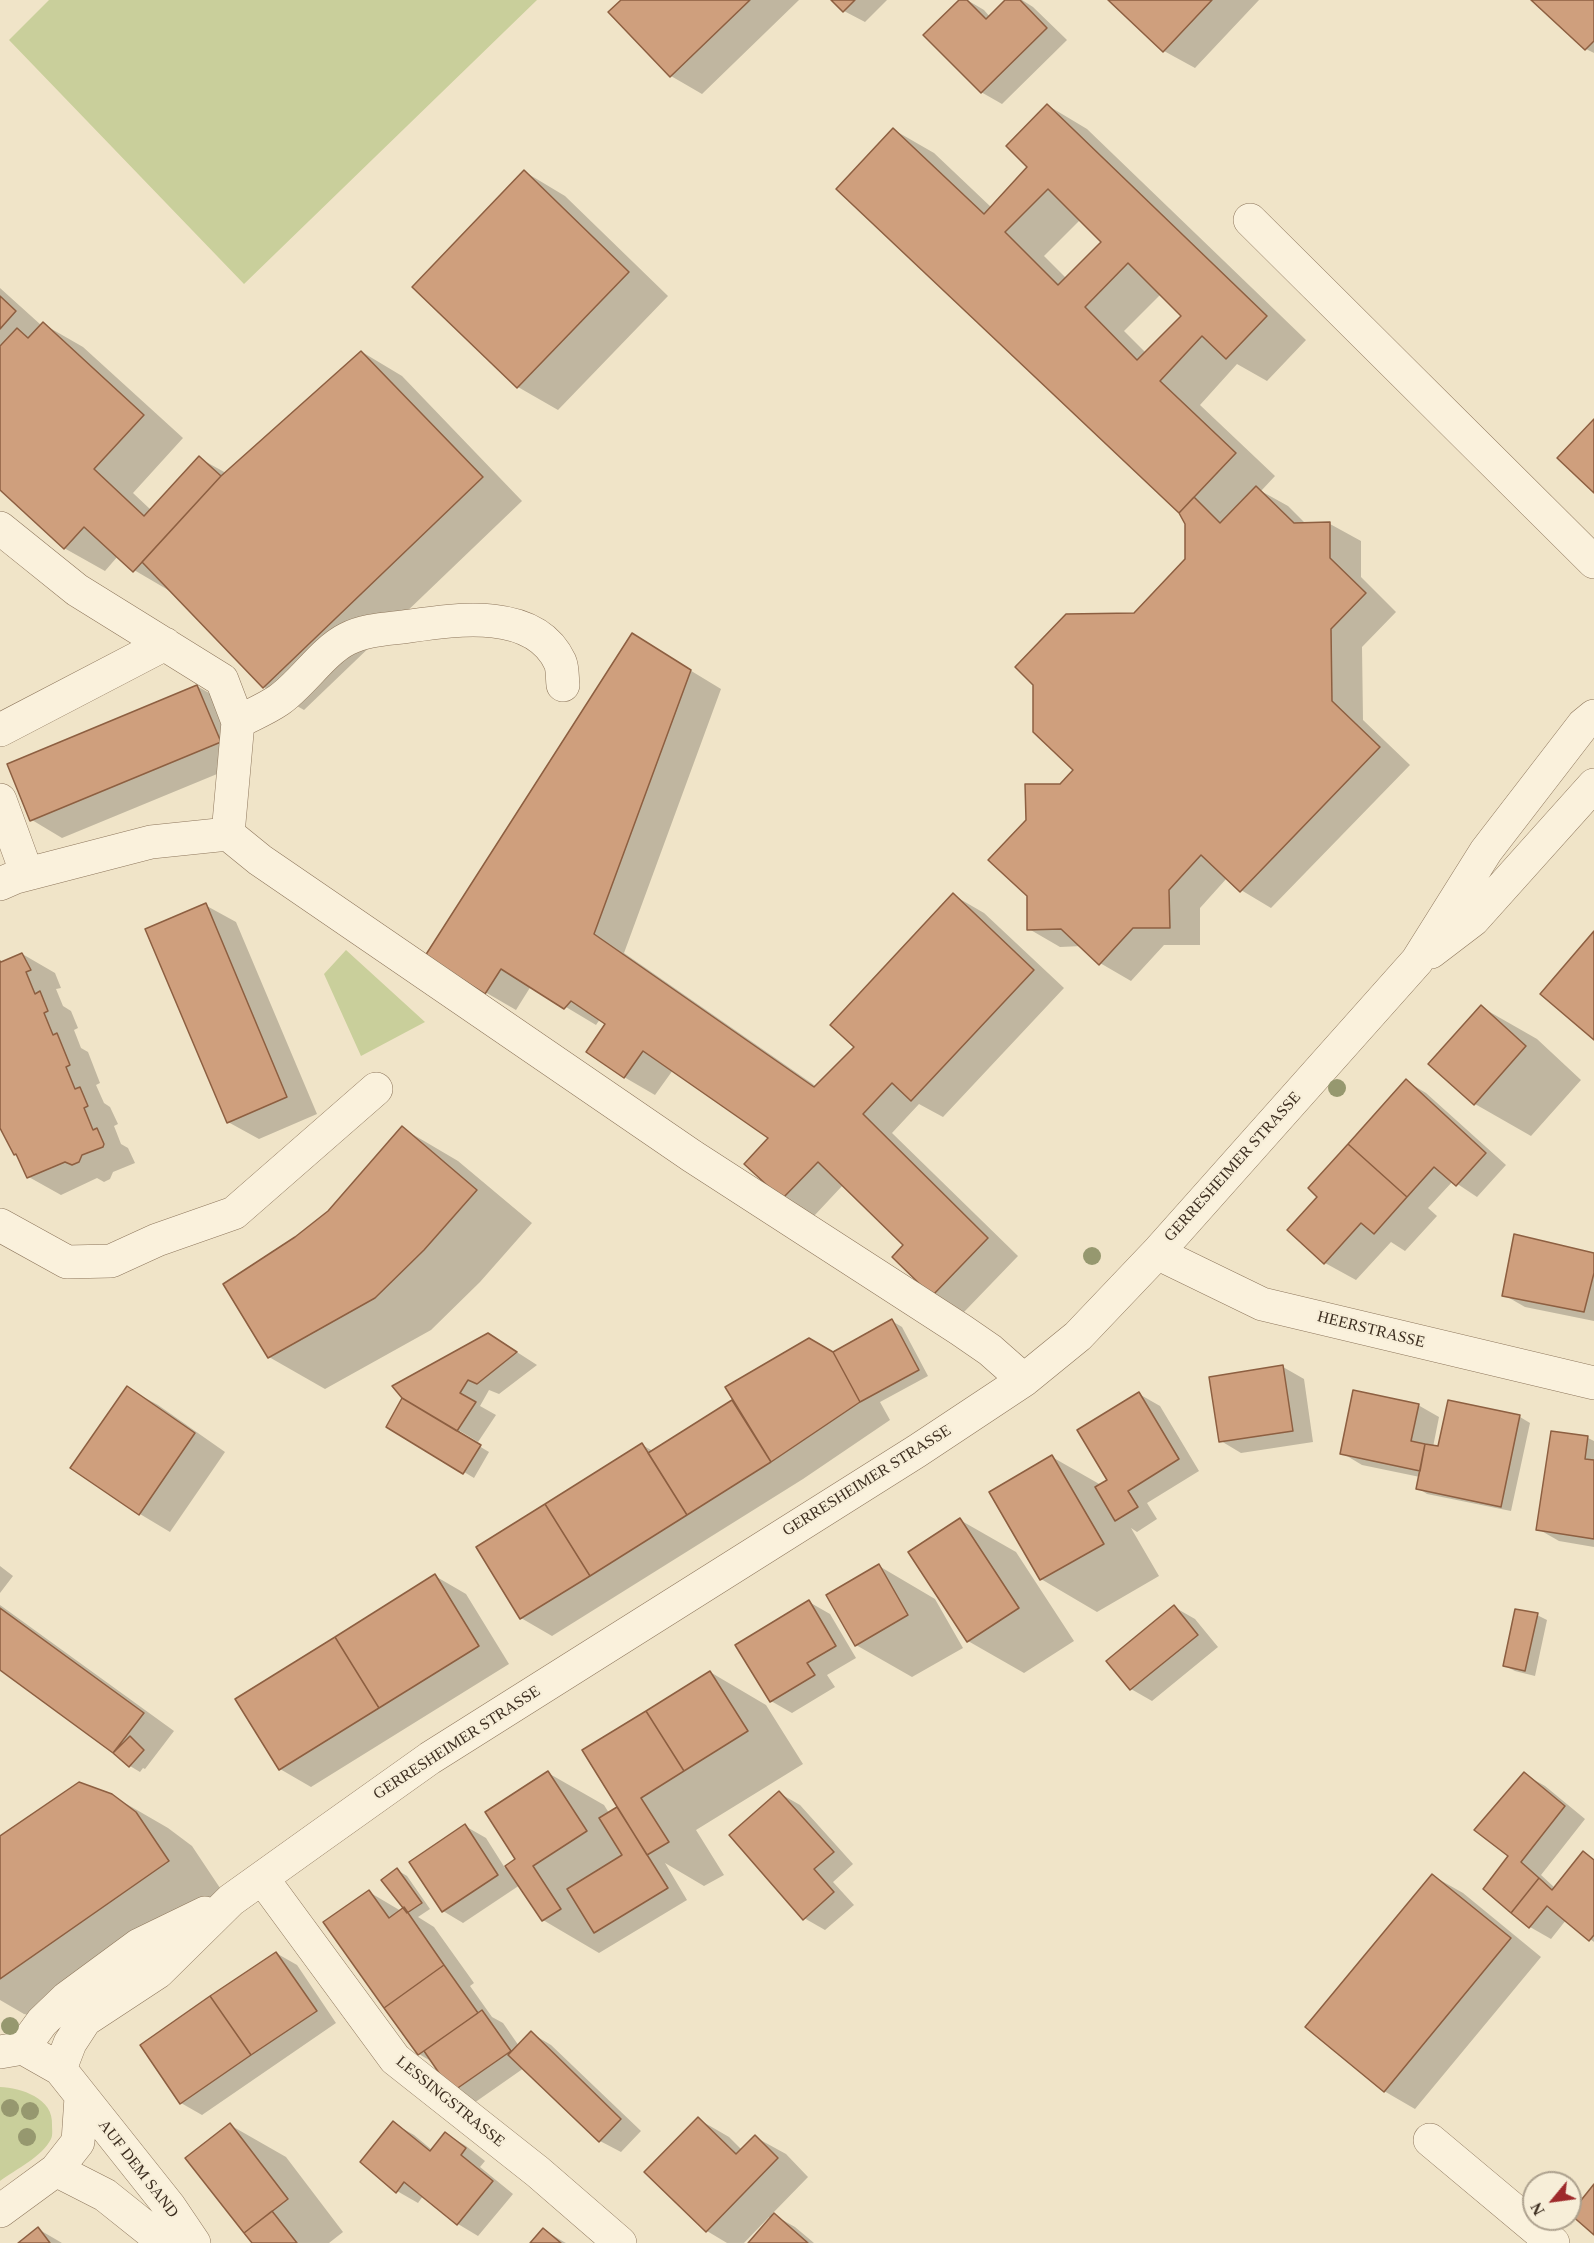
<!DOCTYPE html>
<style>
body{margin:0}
#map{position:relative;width:1594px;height:2243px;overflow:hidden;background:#f0e4c8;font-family:"Times New Roman",serif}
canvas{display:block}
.north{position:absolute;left:1522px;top:2171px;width:60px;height:60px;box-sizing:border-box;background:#f7eed8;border:2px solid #ada18e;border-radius:50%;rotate:241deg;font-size:16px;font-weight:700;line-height:24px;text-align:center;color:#3d2e20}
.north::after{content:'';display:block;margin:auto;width:21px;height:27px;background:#9e2a2b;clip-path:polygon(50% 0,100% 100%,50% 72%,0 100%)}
</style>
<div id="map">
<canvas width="1594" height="2243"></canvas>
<div class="north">N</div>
</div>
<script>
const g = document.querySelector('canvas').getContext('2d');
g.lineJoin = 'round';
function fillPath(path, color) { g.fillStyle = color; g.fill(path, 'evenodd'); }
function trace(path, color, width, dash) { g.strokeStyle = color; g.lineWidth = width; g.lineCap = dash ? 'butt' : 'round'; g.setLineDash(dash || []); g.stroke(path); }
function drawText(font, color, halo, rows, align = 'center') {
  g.font = font + ' "Times New Roman",serif'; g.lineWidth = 4.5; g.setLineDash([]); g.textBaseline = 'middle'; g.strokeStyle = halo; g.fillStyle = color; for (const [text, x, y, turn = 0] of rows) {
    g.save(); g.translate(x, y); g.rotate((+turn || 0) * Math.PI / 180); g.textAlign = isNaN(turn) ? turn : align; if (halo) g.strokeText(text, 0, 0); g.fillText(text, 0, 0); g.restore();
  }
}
const green = new Path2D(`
 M49 0H537L244 284 9 40Z
 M346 950 425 1022 361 1056 324 974Z
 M0 2087C21 2088 54 2098 52 2125 52 2129 53 2135 51 2139 42 2157 16 2169 0 2181Z`);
const shadow = new Path2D(`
 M623 0H799L702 94 671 76 610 12Z
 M834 0H887L865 22 844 11Z
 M961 0H967L984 10 990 17 1007 0H1022L1033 7 1067 40 1002 104 981 92Z
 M1110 0H1259L1195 68 1164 51Z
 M1534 0H1594V53L1586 49Z
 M1047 105 1087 129 1306 340 1267 381 1237 364 1200 405 1275 476 1261 491 1288 506 1306 524H1330L1361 541V577L1396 612 1362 647 1363 720 1410 765 1271 908 1241 890 1227 878 1200 908V945H1164L1131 981 1100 963 1082 946 1060 947 1029 929 1060 785 1075 770 1134 615 1187 560 1186 524 1180 512 894 130 934 153 992 208 1029 166ZM1081 219 1104 242 1067 279 1044 256ZM1161 294 1183 316 1146 353 1124 331Z
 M525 172 565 196 668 296 558 410 518 387Z
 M0 288 41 325 43 324 83 347 183 438 133 493 151 510 199 458 226 473 362 352 402 376 522 501 304 710 264 687 175 594 134 570 118 556 105 571 64 548 0 488Z
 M632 635 721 689 624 953 817 1087 856 1047 953 895 984 913 1064 988 943 1117 919 1104 892 1133 1018 1256 964 1312 933 1294 905 1245 843 1185 814 1216 783 1198 771 1138 673 1070 655 1095 624 1077 607 1024 600 1019 596 1025 531 986 516 1010 485 992Z
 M197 686 228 704 251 760 62 838 32 820Z
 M205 905 236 922 317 1114 259 1139 228 1122Z
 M24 955 55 973 61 988 56 989 63 1006 71 1011 78 1028 74 1030 81 1048 88 1052 100 1083 96 1085 104 1103 110 1107 118 1124 114 1126 121 1144 128 1148 135 1163 113 1172 110 1179 104 1182 97 1178 61 1195 27 1176 19 1156 15 1154 0 1122V963Z
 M1481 1007 1537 1039 1581 1080 1531 1136 1475 1104 1430 1064Z
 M1406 1081 1426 1093 1506 1165 1477 1197 1453 1181 1428 1208 1437 1216 1405 1251 1391 1242 1356 1280 1325 1263 1319 1196Z
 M402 1128 458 1161 532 1223 480 1282 431 1330 325 1389 269 1357 296 1239 329 1212Z
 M1594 1255V1321L1525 1307 1504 1295Z
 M892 1321 902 1327 928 1376 880 1402 890 1420 803 1479 552 1636 521 1618 478 1547 642 1445 653 1451 734 1400 833 1353Z
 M509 1347 537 1365 499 1394 489 1390 480 1406 496 1415 478 1442 460 1431 459 1434 489 1452 474 1478 388 1426Z
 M1283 1367 1304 1379 1313 1442 1241 1453 1221 1441Z
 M127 1388 158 1405 225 1452 170 1532 140 1514Z
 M1139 1394 1160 1406 1199 1471 1147 1503 1157 1519 1137 1532 1131 1528 1159 1576 1097 1612 1041 1579 1052 1457 1101 1485 1109 1481Z
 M1418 1405 1439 1417 1433 1447 1440 1448 1520 1417 1530 1423 1511 1511 1427 1494 1418 1488 1420 1477 1362 1465 1342 1453Z
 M1552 1432 1588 1438 1594 1441V1547L1559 1541 1538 1529Z
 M960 1520 1016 1552 1074 1641 1024 1673 968 1641Z
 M0 1566 13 1576 0 1593Z
 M879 1566 935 1599 963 1648 912 1677 856 1645Z
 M435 1576 466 1594 509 1664 311 1787 280 1769Z
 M809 1602 830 1614 856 1658 827 1675 835 1687 792 1713 771 1701 737 1645Z
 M0 1605 174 1731 145 1769 143 1768 140 1772 130 1766 114 1752 0 1668Z
 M1174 1607 1195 1619 1218 1647 1152 1701 1131 1689 1108 1661Z
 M1537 1615 1547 1620 1535 1676 1515 1671 1505 1666Z
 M710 1672 766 1705 803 1764 696 1830 724 1875 704 1886 665 1863 687 1900 599 1953 543 1920 520 1885 463 1923 443 1911 465 1826 486 1838 505 1868 517 1860 548 1773 604 1805 609 1813 619 1807Z
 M1524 1774 1545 1786 1585 1819 1541 1875 1555 1888 1583 1853 1594 1860V1942L1566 1920 1551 1939 1530 1927 1485 1889 1510 1856Z
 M779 1793 800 1805 853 1864 833 1882 854 1905 825 1930 804 1918Z
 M111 1795 168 1828 192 1846 224 1894 45 2018 24 2014 0 2000V1837Z
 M397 1870 407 1876 430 1909 418 1917 434 1927 474 1983 470 1986 492 2017 503 2023 519 2046 531 2033 551 2045 641 2131 621 2152 600 2141 524 2068 474 2103 454 2091 434 2063 419 2054 369 1892 401 1911 405 1908Z
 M1433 1876 1463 1893 1541 1957 1415 2109 1384 2091Z
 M276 1953 297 1965 336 2023 202 2115 181 2103Z
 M698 2119 729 2137 742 2150 755 2137 786 2154 808 2177 772 2214 795 2227 814 2243H750L771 2218 769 2217 744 2243H727L707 2231 646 2172Z
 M393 2123 414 2135 432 2150 446 2134 466 2146 485 2161 480 2167 513 2194 478 2236 458 2224 423 2196 418 2203 397 2191Z
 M230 2125 286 2157 343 2232 329 2243H254Z
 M38 2229 62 2243H21Z
 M544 2230 564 2242 566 2243H532Z`);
const building = new Path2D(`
 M621 0H750L670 77 608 12Z
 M831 0H855L843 12Z
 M959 0H967L986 19 1005 0H1020L1047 28 981 93 923 35Z
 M1108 0H1212L1163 52Z
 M1531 0H1594V41L1585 50Z
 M1047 104 1267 316 1226 359 1202 336 1160 381 1236 453 1179 513 836 189 893 128 984 214 1027 167 1006 146ZM1048 189 1101 242 1058 285 1005 232ZM1128 263 1181 316 1137 360 1085 307Z
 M524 170 629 272 517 388 412 287Z
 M0 296 16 311 0 329Z
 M43 322 144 415 94 469 144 516 199 456 221 476 133 572 84 527 64 549 0 490V346L17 328 28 338Z
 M361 351 483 477 263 688 142 562 221 476Z
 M1594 419V493L1557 458Z
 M1256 486 1294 523 1330 522V558L1366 593 1331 629 1332 701 1380 747 1240 892 1201 855 1169 890 1170 928H1133L1099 965 1061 929 1027 930V896L988 860 1026 820 1025 784H1060L1073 770 1033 732V685L1015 667 1066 614 1134 613 1185 559V524L1179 513 1194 497 1220 523Z
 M632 633 691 670 594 934 814 1087 854 1047 830 1025 953 893 1034 970 911 1101 892 1083 863 1114 988 1238 932 1296 892 1257 903 1245 818 1162 782 1199 744 1164 768 1138 643 1051 624 1078 586 1052 605 1024 571 1001 564 1009 501 969 485 994 425 956Z
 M197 685 221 742 30 821 7 764Z
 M206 903 287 1097 227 1123 145 929Z
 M1594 931V1040L1540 994Z
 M22 953 31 970 26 972 35 994 40 991 48 1011 44 1013 53 1035 57 1033 70 1065 66 1067 75 1089 80 1087 88 1106 84 1108 93 1130 97 1128 104 1144 103 1147 82 1155 79 1162 72 1165 65 1162 27 1178 16 1154 14 1155 0 1128V961L1 962Z
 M1481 1005 1526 1046 1474 1105 1428 1064Z
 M1406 1079 1486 1153 1456 1186 1434 1167 1407 1197 1348 1144Z
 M402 1126 477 1190 424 1250 375 1298 268 1358 223 1284 295 1237 328 1211Z
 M1348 1144 1407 1197 1374 1234 1361 1223 1324 1264 1287 1230 1317 1197 1308 1188Z
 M1514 1234 1594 1253V1273L1584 1312 1502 1296Z
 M892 1319 919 1370 860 1402 833 1352Z
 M488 1333 517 1352 477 1384 468 1380 460 1393 476 1402 457 1431 402 1398 392 1386Z
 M809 1338 833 1352 860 1402 771 1462 725 1387Z
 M1283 1365 1293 1431 1219 1442 1209 1377Z
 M127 1386 195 1433 139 1515 70 1468Z
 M1353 1390 1419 1404 1411 1441 1425 1444 1420 1471 1340 1454Z
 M1139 1392 1179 1459 1128 1491 1138 1507 1115 1521 1095 1487 1107 1480 1077 1430Z
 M402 1398 481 1445 463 1474 386 1427Z
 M732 1400 771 1462 687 1515 648 1453Z
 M1448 1400 1520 1415 1501 1507 1416 1489 1425 1444 1438 1446Z
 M1551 1431 1588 1436 1585 1459 1594 1460V1539L1536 1530Z
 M642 1443 687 1515 590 1576 545 1504Z
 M1052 1455 1104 1544 1040 1580 989 1492Z
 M545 1504 590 1576 520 1619 476 1547Z
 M960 1518 1019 1608 967 1642 908 1552Z
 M879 1564 908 1615 855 1646 826 1595Z
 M435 1574 479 1646 379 1708 335 1637Z
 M809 1600 836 1646 807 1663 815 1675 770 1702 735 1645Z
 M1174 1605 1198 1635 1130 1690 1106 1661Z
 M0 1608 144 1713 113 1753 0 1670Z
 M1515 1609 1538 1613 1525 1671 1503 1666Z
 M335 1637 379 1708 279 1770 235 1699Z
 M710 1671 748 1731 684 1771 646 1711Z
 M646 1711 684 1771 641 1798 669 1842 647 1855 582 1750Z
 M130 1736 144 1750 129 1767 113 1753Z
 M548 1771 587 1831 533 1866 561 1909 542 1921 505 1866 515 1859 485 1812Z
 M1524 1772 1565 1806 1521 1862 1539 1878 1511 1913 1483 1889 1508 1856 1474 1830Z
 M79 1782 112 1794 136 1812 169 1861 0 1979V1836Z
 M779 1791 834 1852 814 1869 834 1892 803 1920 729 1835Z
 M617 1807 668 1888 594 1933 567 1889 622 1855 599 1818Z
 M465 1824 498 1875 442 1912 409 1862Z
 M1583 1851 1594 1860V1935L1589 1941 1547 1906 1529 1928 1511 1913 1539 1878 1552 1890Z
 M397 1868 422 1903 407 1913 381 1880Z
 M1432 1874 1511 1938 1384 2092 1305 2027Z
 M369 1890 389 1918 404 1907 444 1965 384 2008 323 1922Z
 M276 1952 317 2011 251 2055 210 1996Z
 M444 1965 478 2013 418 2055 384 2008Z
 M210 1996 251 2055 180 2104 140 2045Z
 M482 2010 511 2051 452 2092 424 2051Z
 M531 2031 621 2119 599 2142 508 2055Z
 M698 2117 736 2154 755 2135 778 2158 706 2232 644 2172Z
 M393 2121 430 2151 445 2132 466 2148 461 2155 493 2181 457 2225 404 2182 396 2193 360 2162Z
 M230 2123 288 2199 244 2233 185 2158Z
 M1594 2184V2235L1570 2214Z
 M272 2211 297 2243H252L244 2233Z
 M774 2213 808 2243H748Z
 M38 2227 50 2243H18Z
 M543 2228 561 2243H530Z`);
const minor = new Path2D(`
 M1250 220 1594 562
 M0 528 77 590 222 680 238 722 228 834
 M238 722C251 715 266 709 279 700 302 684 323 651 347 639 366 629 390 629 410 626 458 619 535 608 560 662 563 669 562 678 563 685
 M0 730 165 644
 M0 800 27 874
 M0 884 16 877 151 842 228 834 260 860 692 1156 961 1330 990 1350 1024 1380
 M1431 952 1473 920 1594 785
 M0 1225 67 1262 111 1261 157 1240 234 1213 376 1089
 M1157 1253 1262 1304 1594 1383
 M262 1878 395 2059 538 2172 620 2243
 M23 2048 42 2022 67 1998 139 1945 205 1913
 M0 2052 23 2048 60 2069 169 2206 194 2243
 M60 2069 70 2043 85 2020 158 1972 231 1900 319 1837 430 1758 917 1451 1024 1380 1078 1336 1157 1253 1417 961 1486 851 1583 725 1594 716
 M1430 2140 1553 2243
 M56 2170 105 2195 165 2243
 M0 2211 56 2170 78 2142 81 2097`);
const trees = [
 [1337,1088],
 [1092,1256],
 [10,2026],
 [10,2108],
 [30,2111],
 [27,2137]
];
const streetNames = [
 ["GERRESHEIMER STRASSE",1233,1167,-48],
 ["HEERSTRASSE",1371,1330,14],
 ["GERRESHEIMER STRASSE",867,1481,-32],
 ["GERRESHEIMER STRASSE",457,1743,-33],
 ["LESSINGSTRASSE",450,2102,39],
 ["AUF DEM SAND",138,2169,52]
];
fillPath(green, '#c9cf9b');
fillPath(shadow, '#0003');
fillPath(building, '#cf9f7d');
trace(building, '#8d5f41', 1.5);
trace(minor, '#8d765c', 34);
trace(minor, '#faf1dc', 33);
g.fillStyle = '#96986f';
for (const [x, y] of trees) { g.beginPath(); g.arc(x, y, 9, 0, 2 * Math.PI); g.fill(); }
drawText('16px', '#3d2e20', '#f7eed8', streetNames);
</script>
